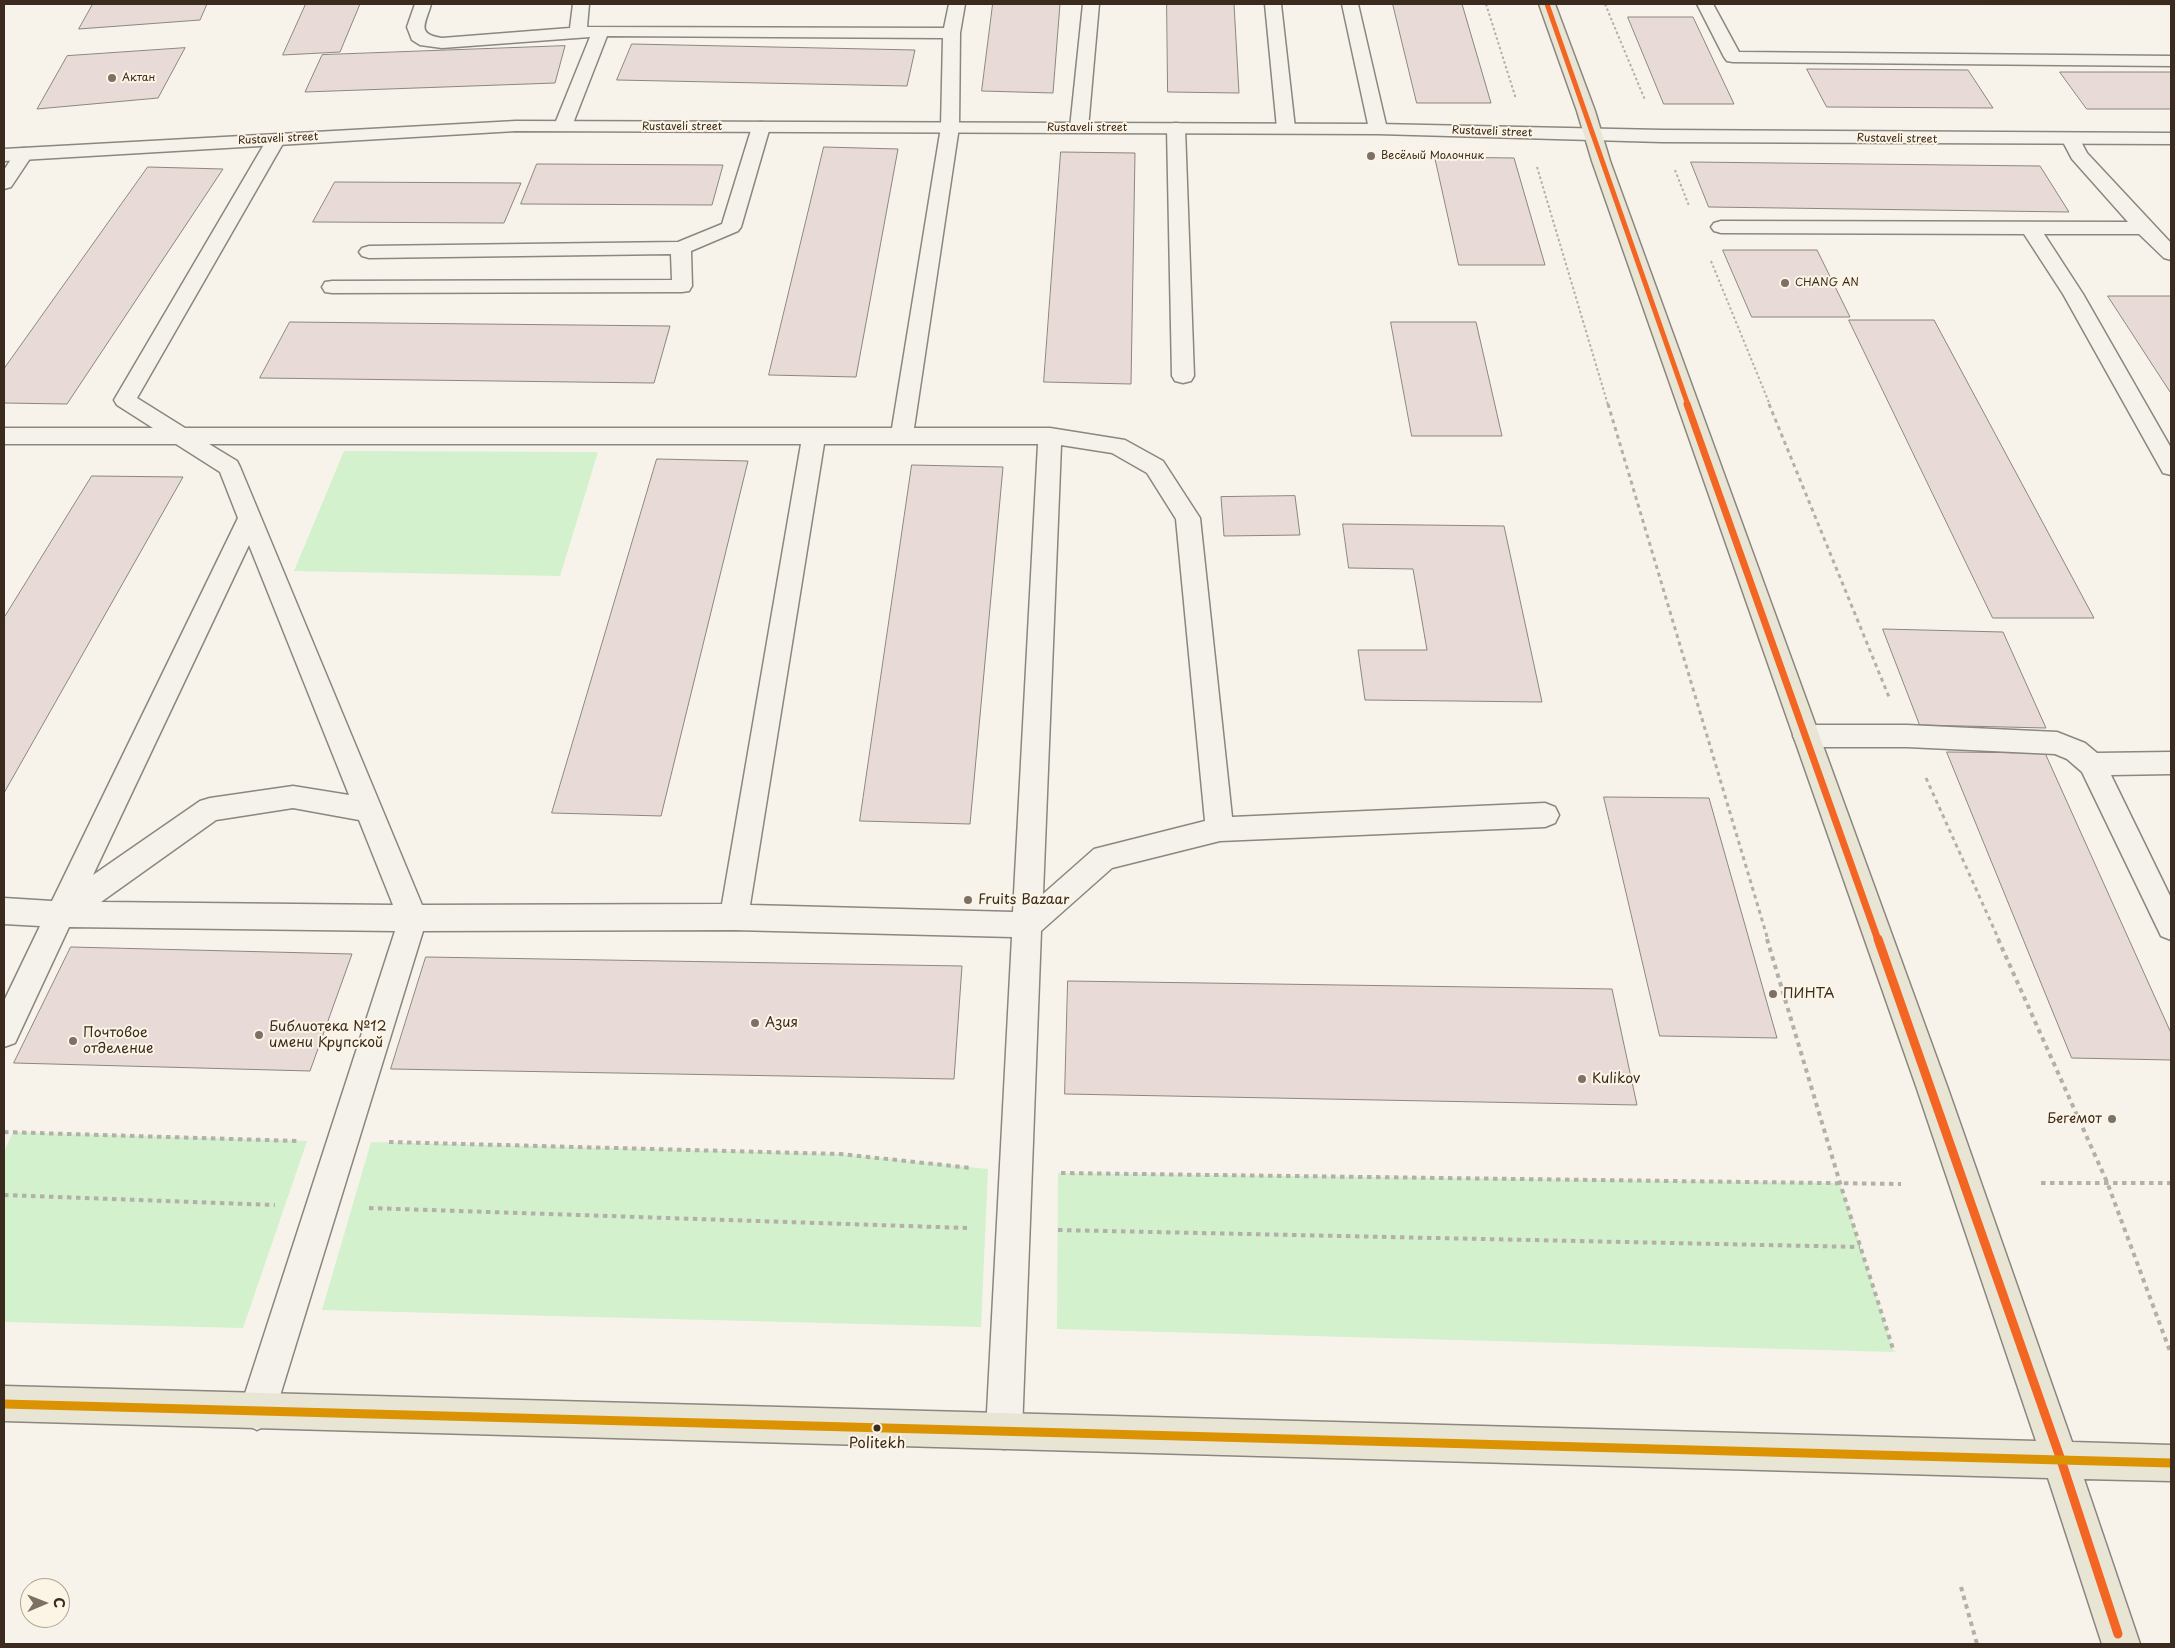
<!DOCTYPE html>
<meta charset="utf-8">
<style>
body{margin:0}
#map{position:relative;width:2175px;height:1648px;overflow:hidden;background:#f7f3ea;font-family:"Playpen Sans",sans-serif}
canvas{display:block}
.frame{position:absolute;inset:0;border:5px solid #3b2a1e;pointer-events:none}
.north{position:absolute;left:20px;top:1578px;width:50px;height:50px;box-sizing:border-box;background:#fcf5e5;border:1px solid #afa495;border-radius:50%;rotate:89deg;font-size:14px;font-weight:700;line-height:20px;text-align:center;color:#3b2a1e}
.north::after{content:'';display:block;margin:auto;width:18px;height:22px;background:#7d7065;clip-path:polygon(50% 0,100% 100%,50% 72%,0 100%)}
</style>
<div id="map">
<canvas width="2175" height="1648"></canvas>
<div class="frame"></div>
<div class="north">С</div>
</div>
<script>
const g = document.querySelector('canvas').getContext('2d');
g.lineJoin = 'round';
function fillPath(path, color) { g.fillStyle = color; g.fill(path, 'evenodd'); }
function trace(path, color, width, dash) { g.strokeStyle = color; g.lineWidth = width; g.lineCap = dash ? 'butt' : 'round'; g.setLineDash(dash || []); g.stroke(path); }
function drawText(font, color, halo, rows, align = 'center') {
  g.font = font + ' "Playpen Sans",sans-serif'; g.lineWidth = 4; g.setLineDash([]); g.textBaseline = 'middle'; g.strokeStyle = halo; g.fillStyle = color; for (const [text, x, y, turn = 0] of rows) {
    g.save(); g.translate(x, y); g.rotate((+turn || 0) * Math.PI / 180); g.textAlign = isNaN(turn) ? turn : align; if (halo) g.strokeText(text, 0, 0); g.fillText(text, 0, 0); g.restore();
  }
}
const built = new Path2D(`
 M1949 4H2171V6L1950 5Z`);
const green = new Path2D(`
 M344 451 598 452 560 576 294 571Z
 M13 1132 307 1141 243 1328 4 1322V1152Z
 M371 1142 840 1154 988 1169 981 1327 322 1310Z
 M1058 1173 1840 1183 1894 1352 1057 1329Z`);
const building = new Path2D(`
 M93 4H207L200 20 79 29Z
 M306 4H360L340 52 283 55Z
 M993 4H1060L1053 93 982 91Z
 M1167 4H1234L1239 93 1168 92Z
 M1393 4H1462L1491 103H1417Z
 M1628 17H1693L1734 104H1664Z
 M632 44 915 50 907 86 617 80Z
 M565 46 555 83 305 92 322 55Z
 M185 48 158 98 37 109 67 56Z
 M1807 69 1968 70 1993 108 1827 107Z
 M2060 72H2171V109H2087Z
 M824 147 898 149 856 377 769 375Z
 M1061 152 1135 153 1131 384 1044 382Z
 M1435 157 1514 158 1545 265H1459Z
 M1691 162 2040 166 2069 212 1709 207Z
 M537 164 723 165 712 205 521 204Z
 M148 167 223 169 67 404 4 403V369Z
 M335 182 521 183 504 223 313 222Z
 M1723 250H1817L1850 317H1752Z
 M2108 296H2171V393Z
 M1849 320H1934L2094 618H1993Z
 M290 322 670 326 654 383 260 378Z
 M1391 322H1476L1502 436H1412Z
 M657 459 748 461 661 816 552 813Z
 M912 465 1003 467 970 824 860 821Z
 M92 476 183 477 4 793V618Z
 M1295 496 1300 535 1224 536 1221 497Z
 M1343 524 1504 526 1542 702 1365 700 1358 650H1427L1413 569 1349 568Z
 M1883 629 2003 632 2046 728 1920 725Z
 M1947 752 2045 753 2171 1033V1060L2072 1058Z
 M1604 797 1709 798 1777 1038 1660 1036Z
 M71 947 352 954 310 1071 14 1063Z
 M426 957 962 966 954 1079 391 1069Z
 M1068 981 1612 989 1637 1105 1065 1094Z`);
const pathFar2 = new Path2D(`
 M1486 4 1516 99
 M1605 4 1645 100
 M1537 167 1608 405
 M1675 170 1689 206
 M1711 261 1770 405`);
const pathFar1 = new Path2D(`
 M1608 404 1768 940
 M1769 404 1889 697
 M1926 778 1999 940`);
const path = new Path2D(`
 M1767 939 1840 1183 1894 1352
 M1998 939 2107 1182 2171 1354
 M4 1132 298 1141
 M389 1142 840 1154 972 1168
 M1061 1173 1901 1184
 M2041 1183H2171
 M4 1195 275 1205
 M369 1208 967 1228
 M1058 1230 1860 1247
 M1961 1587 1977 1644`);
const lane = new Path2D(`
 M415 4H431C426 23 415 34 442 38L570 28 573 4H589L587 27 944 28 949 4H965L960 33 959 127 914 428H1050L1125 440 1163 461 1200 518 1232 817 1545 803 1555 807 1559 815 1555 823 1545 827 1220 841 1112 868 1041 931 1022 1431 1017 1444 1004 1449 991 1444 986 1431 1012 937 734 930 423 931 275 1412 269 1424 257 1430 245 1424 239 1412 395 931 69 927 15 1043 4 1047V1001L40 926 4 924V898L52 901 238 518 220 472 176 444H4V428H153L117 405 114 400 269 136H283L285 140 137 398 185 428H892L941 127 943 38 607 36 572 126 569 130H557L554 126 590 37 442 48 420 45 412 40 407 27ZM209 444H801L722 904 422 905 240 467 237 461ZM824 444H1038L1013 912 750 905ZM1061 445 1112 453 1147 473 1176 519 1205 821 1094 849 1043 894ZM249 545 349 795 293 786 210 798 200 801 93 875ZM293 808 359 820 393 905 101 902 216 820Z
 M1083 4H1099L1088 128 1085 132H1073L1070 128Z
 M1265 4H1281L1295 128 1292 132H1280L1277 128Z
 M1342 4H1358L1387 129 1384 133H1372L1369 129Z
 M1697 4H1713L1739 52 2171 56V66L1733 62 1727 61 1724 57Z
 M761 122 767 123 770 127 741 227 738 231 691 251 692 286 689 291 682 292 332 293 325 292 322 287 325 282 332 281 672 280 671 254 369 258 362 256 359 252 362 248 369 246 678 242 722 224 752 127 755 123Z
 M1176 123 1182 124 1185 128 1194 376 1191 381 1183 383 1175 381 1172 376 1167 128 1170 124Z
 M2071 134 2078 136 2087 153 2171 243V260L2164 258 2139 234H2044L2083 294 2171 448V475L2163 473 2063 294 2024 234 1721 233 1714 231 1711 227 1714 223 1721 221 2128 222 2072 159 2062 140 2064 136Z
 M24 148 31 150 33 154 11 187 4 189V170L17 150Z
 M1806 725H1907L2057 732 2085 743 2097 753 2171 752V774L2111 775 2171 898V940L2161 936 2082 772 2067 759 2055 754 1907 747H1806L1797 744 1793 736 1797 728Z`);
const street = new Path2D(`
 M516 121 1378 124 1662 130 2171 133V144L1662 142 1378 134 516 131 4 161V149Z`);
const primary = new Path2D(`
 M1539 4H1555L1595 111 1610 161 1947 1086 2072 1442 2171 1445V1481L2084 1479 2140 1644H2102L2048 1478 4 1421V1386L2036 1441 1916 1086 1592 161 1577 111Z`);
const bus1Far2 = new Path2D(`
 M1547 4 1688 405`);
const bus1Far1 = new Path2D(`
 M1687 404 1878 940`);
const bus1 = new Path2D(`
 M1878 939 2061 1460 2118 1634`);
const bus2 = new Path2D(`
 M4 1404 2171 1463`);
const markers = [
 [112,78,5,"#7d7065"],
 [1371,156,5,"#7d7065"],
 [1785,283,5,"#7d7065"],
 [968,900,5,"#7d7065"],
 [1773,994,5,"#7d7065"],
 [755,1023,5,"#7d7065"],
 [259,1035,5,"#7d7065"],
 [73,1041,5,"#7d7065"],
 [1582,1079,5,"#7d7065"],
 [2112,1119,5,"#7d7065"],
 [877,1428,4.5,"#3b2a1e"]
];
const farPoinames = [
 ["Актан",122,78],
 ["Весёлый Молочник",1381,156],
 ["CHANG AN",1795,283]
];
const farStreetnames = [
 ["Rustaveli street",682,127],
 ["Rustaveli street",1087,128],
 ["Rustaveli street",1492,132,2],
 ["Rustaveli street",278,139,-3],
 ["Rustaveli street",1897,139,1]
];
const poiNames = [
 ["Fruits Bazaar",978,900],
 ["ПИНТА",1783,994],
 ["Азия",765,1023],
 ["Библиотека №12",269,1027],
 ["имени Крупской",269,1043],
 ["Почтовое",83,1033],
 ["отделение",83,1049],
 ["Kulikov",1592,1079],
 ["Бегемот",2102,1119,"right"]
];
const nearBusnames = [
 ["Politekh",877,1444]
];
fillPath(built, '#f4e5db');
fillPath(green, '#d3f1cc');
fillPath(building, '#e8dad6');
trace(building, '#8b867f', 1);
trace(lane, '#8b867f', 3);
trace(street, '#8b867f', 3);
trace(primary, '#8b867f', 3);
trace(pathFar2, '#b3afa9', 2, [2.5, 2.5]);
trace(pathFar1, '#b3afa9', 3, [4, 4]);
trace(path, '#b3afa9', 4, [4.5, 4.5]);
fillPath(lane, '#f5f2ec');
fillPath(street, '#f5f2ec');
fillPath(primary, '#e9e5d5');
trace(bus1Far2, '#f26522', 5);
trace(bus1Far1, '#f26522', 7);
trace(bus1, '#f26522', 9);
trace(bus2, '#db9304', 9);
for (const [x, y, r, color] of markers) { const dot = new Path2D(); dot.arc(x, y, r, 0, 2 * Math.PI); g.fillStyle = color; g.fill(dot); trace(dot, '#fcf5e5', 2); }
drawText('11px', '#3b2a1e', '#fcf5e5', farPoinames, 'left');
drawText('11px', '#3b2a1e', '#fcf5e5', farStreetnames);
drawText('14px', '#3b2a1e', '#fcf5e5', poiNames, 'left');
drawText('15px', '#3b2a1e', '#fcf5e5', nearBusnames);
</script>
